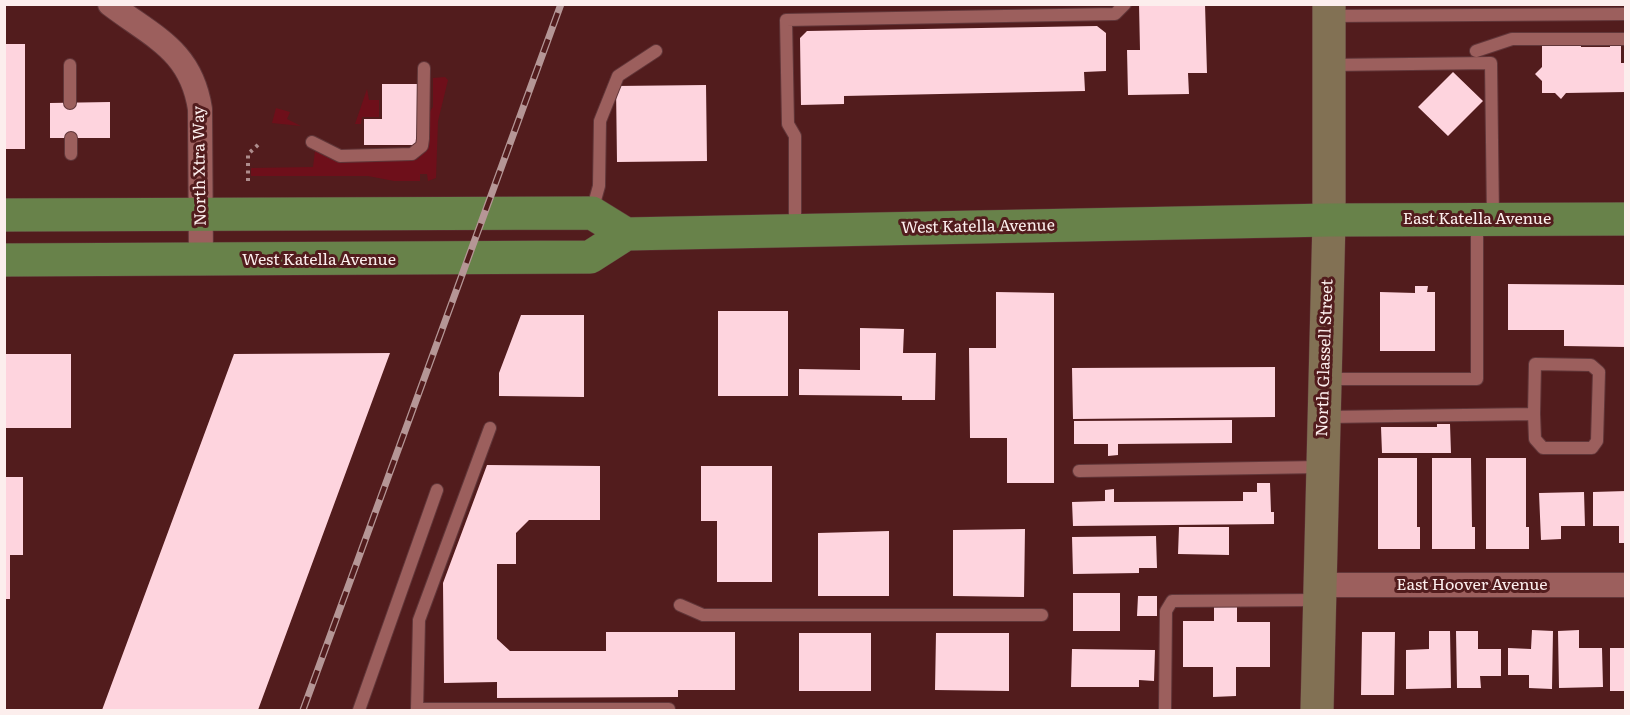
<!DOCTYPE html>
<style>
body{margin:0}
#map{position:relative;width:1630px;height:715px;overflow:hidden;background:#521c1d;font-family:Literata,serif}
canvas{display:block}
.frame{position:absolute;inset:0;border:6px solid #fceeed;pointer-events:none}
</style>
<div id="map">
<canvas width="1630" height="715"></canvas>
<div class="frame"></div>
</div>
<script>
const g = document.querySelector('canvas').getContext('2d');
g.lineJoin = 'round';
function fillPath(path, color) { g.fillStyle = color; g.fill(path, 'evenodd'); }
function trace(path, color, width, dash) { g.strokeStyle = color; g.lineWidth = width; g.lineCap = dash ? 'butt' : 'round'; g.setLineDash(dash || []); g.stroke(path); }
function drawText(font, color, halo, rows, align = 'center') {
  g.font = font + ' Literata,serif'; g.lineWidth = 6; g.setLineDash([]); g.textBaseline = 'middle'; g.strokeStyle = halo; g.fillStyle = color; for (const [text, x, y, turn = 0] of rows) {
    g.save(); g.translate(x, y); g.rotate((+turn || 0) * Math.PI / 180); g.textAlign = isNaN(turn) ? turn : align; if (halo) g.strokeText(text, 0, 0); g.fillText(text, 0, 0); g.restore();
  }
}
const green = new Path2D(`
 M445 77 448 80 438 121 436 178 428 181 427 174H420V181H394L368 176H251V168L313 167 315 151 333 160H416C435 149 420 122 433 107V78Z
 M367 89 369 100H379V117H362L361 124H355Z
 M276 108 290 112 287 119 301 126 272 123Z`);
const building = new Path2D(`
 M1139 4H1205L1207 73H1188L1189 94 1128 95 1127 50H1140Z
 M1097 26 1106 33V71L1084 72 1085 91 844 96V104L801 105 800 38 807 31Z
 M1581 42V47H1610V42H1621V63H1626V92L1566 93 1561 99 1555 93H1542V81L1535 74 1542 67V43Z
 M4 44H25V149H4Z
 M1453 72 1483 101 1448 136 1418 107Z
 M382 84H417L418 145H364V119H382Z
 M706 85 707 161 617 162 616 86Z
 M110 102V138H50V103Z
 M1508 284 1626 285V347L1564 346V330H1508Z
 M1415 286H1428L1427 292H1435V351H1380V292L1415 293Z
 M996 292 1054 293V483H1007V438H970L969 348H996Z
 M718 311H788V396H718Z
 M521 315H584V397L499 396V373Z
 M860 328 904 329 903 353H936L935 400H902V396L799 395V369L860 370Z
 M390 353 258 710H102L234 354Z
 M4 354H71V428H4Z
 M1275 367V417L1073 419 1072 368Z
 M1232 420V443L1118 444V455L1108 456V444H1074V421Z
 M1437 424H1450L1451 453H1382L1381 427H1437Z
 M1378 458H1417V527H1420V549H1378Z
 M1432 458H1471L1472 527H1475V549H1432Z
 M1486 458H1526V527H1529V549H1486Z
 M487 465 600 466V520H529L516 533V564H497V639L510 651H606V632H735V690H678V697L497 698V682L444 683 443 583Z
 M701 466H772V582H717V521H701Z
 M4 477H23V555H10V599H4Z
 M1257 483H1270L1271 512H1274V524L1073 526 1072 502 1105 501V490L1114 489V502L1243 501V492H1257Z
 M1626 491V543H1619V526H1593V492Z
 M1584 492 1585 526H1561V539L1541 540 1539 493Z
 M1179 527H1229V555L1178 554Z
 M1025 529 1024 597 953 596V530Z
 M889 531V596H818V533Z
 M1156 536 1157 568H1139V573L1073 574 1072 537Z
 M1073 593H1120V631H1073Z
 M1138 596H1157V616H1137Z
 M1214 607H1237V622H1270V667H1236V696L1213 697V667H1183V621H1214Z
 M1532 630 1553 631 1552 689 1529 688V675H1508V648L1531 649Z
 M1579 630V648H1602L1603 687 1559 688 1558 631Z
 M1429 631H1450L1451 688 1406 689V650L1429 649Z
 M1456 631H1478V649H1501V676H1480L1481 688H1457Z
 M1362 632H1395L1394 695H1361Z
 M799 633H871V691H799Z
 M936 633H1009V691L935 690Z
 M1610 648H1626V691H1610Z
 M1072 649 1155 650 1154 681 1139 680V687H1071Z`);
const path = new Path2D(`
 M248 181V154L260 143`);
const lane = new Path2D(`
 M1330 16 1626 14
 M1476 51 1512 39H1626
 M70 65V103
 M1331 65 1491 63 1493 218
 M71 138V154
 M312 142 340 156 412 154 422 146 423 139 424 68
 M592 211 599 186 600 121 618 76 656 51
 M795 230V136L788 124 786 20 1115 14 1125 4
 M1325 379H1477V220
 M1327 417 1534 414 1535 364 1591 365 1599 372 1597 441 1592 448H1543L1535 439 1534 414
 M490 428 419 620 417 709H669
 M1079 471 1320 467
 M680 605 703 615H1042
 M359 710 437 490
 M1165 710 1166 611 1172 601 1318 600`);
const street = new Path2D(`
 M110 4C153 37 191 50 200 109L201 260
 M1319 585H1626`);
const secondary = new Path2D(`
 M1317 710 1329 220V4`);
const primary = new Path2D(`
 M4 215 592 213 626 234
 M4 260 590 257 626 234 1329 220 1626 219`);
const rail = new Path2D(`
 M303 710 561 4`);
const streetNames = [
 ["North Xtra Way",200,166,-91],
 ["East Katella Avenue",1477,219],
 ["West Katella Avenue",978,227,-1],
 ["West Katella Avenue",319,260],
 ["North Glassell Street",1325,358,-88],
 ["East Hoover Avenue",1472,585]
];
fillPath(green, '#6e0f1a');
fillPath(building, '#fed4de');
trace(lane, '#613639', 14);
trace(street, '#613639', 26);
trace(secondary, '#613639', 34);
trace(primary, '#613639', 34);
trace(path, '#ae8d8d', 4, [3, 4.5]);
trace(lane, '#9c5f5d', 12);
trace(street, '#9c5f5d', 24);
trace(secondary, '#827154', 33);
trace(primary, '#68824a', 33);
trace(rail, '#b59696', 7);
trace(rail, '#521c1d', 4.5, [14]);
drawText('16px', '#fceeed', '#521c1d', streetNames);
</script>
